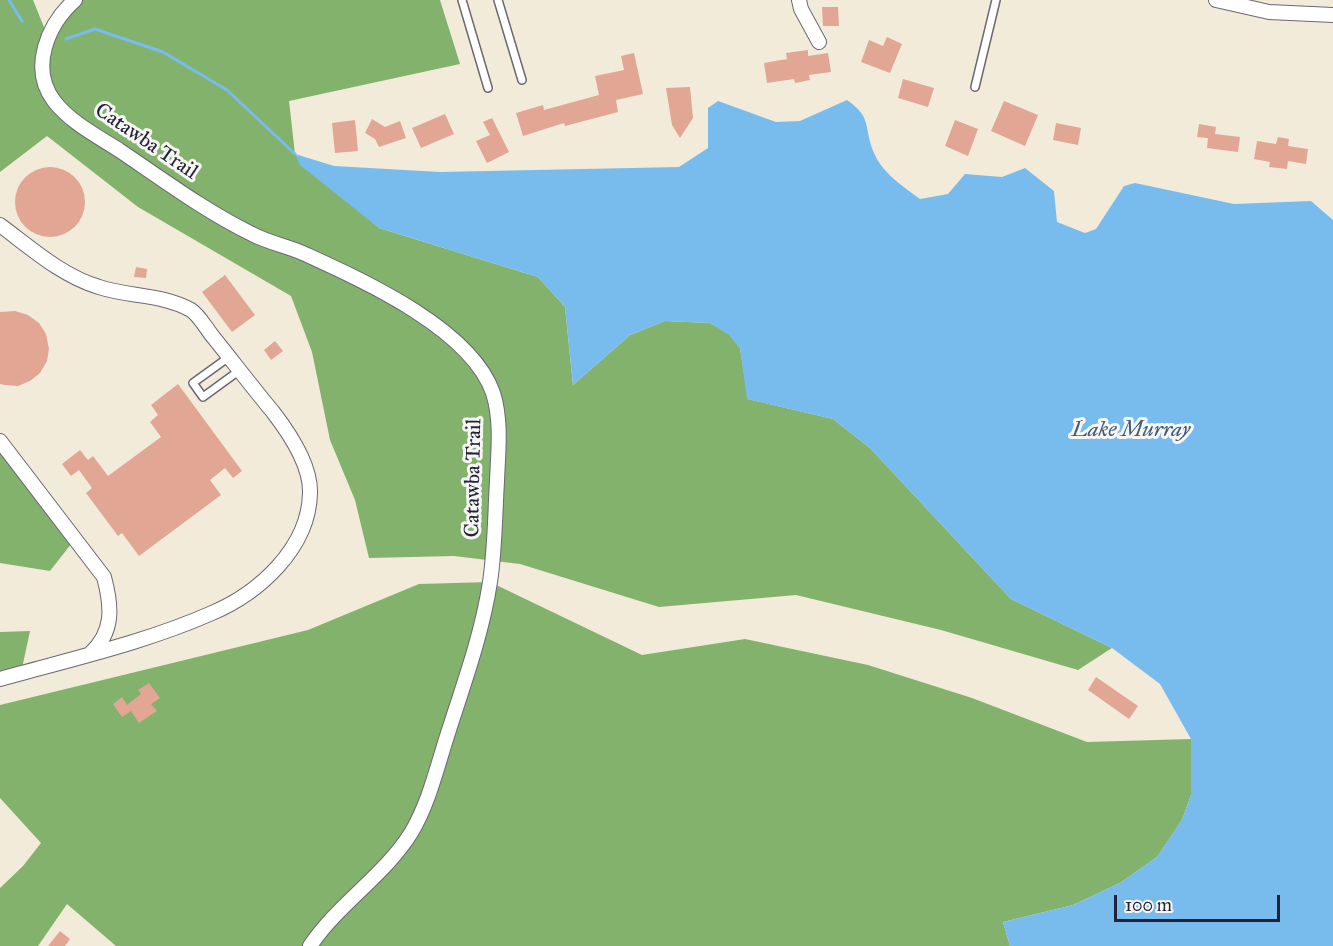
<!DOCTYPE html>
<style>
body{margin:0}
#map{position:relative;width:1333px;height:946px;overflow:hidden;background:#f2ebd9;font-family:"IM FELL Great Primer",serif}
canvas{display:block}
.scale{position:absolute;left:1114px;top:895px;width:166px;height:27px;box-sizing:border-box;border:3px solid #22223b;border-top:0;padding-left:8px;font-size:18px;line-height:21px;white-space:nowrap;color:#22223b;-webkit-text-stroke:4px #f6f6f2;paint-order:stroke}
</style>
<div id="map">
<canvas width="1333" height="946"></canvas>
<div class="scale">100 m</div>
</div>
<script>
const g = document.querySelector('canvas').getContext('2d');
g.lineJoin = 'round';
function fillPath(path, color) { g.fillStyle = color; g.fill(path, 'evenodd'); }
function trace(path, color, width, dash) { g.strokeStyle = color; g.lineWidth = width; g.lineCap = dash ? 'butt' : 'round'; g.setLineDash(dash || []); g.stroke(path); }
function drawText(font, color, halo, rows, align = 'center') {
  g.font = font + ' "IM FELL Great Primer",serif'; g.lineWidth = 6; g.setLineDash([]); g.textBaseline = 'middle'; g.strokeStyle = halo; g.fillStyle = color; for (const [text, x, y, turn = 0] of rows) {
    g.save(); g.translate(x, y); g.rotate((+turn || 0) * Math.PI / 180); g.textAlign = isNaN(turn) ? turn : align; if (halo) g.strokeText(text, 0, 0); g.fillText(text, 0, 0); g.restore();
  }
}
const forest = new Path2D(`
 M0 0H33L48 37 75 0H440L460 64 289 101 295 154 379 228 538 277 565 307 573 385 630 335 665 321 710 323 729 334 740 348 748 399 833 419 870 448 1011 599 1112 648 1078 670 941 630 796 595 659 607 520 564 454 556 369 558 355 500 330 440 312 352 291 296 138 207 47 136 0 172Z
 M0 441 75 539 50 571 0 563Z
 M490 582 642 655 745 639 868 665 972 698 1087 742 1191 739V795L1182 820 1157 857 1120 883 1073 905 1003 922 1010 946H116L67 904 38 946H0V888L23 866 41 843 0 798V705L308 630 419 584Z
 M30 631 21 673 0 679V632Z`);
const water = new Path2D(`
 M847 100C873 118 863 127 874 153 883 174 903 186 920 199L948 194 965 174 1002 177 1025 168 1054 191 1057 222 1085 233 1096 229 1124 186 1135 183 1234 204 1311 201 1333 220V946H1010L1003 922 1073 905 1120 883 1157 857 1182 820 1191 795V739L1160 684 1112 648 1011 599 870 448 833 419 747 399 740 348 729 335 710 323 665 321 630 335 573 385 565 307 538 277 379 228 300 165 295 154 334 166 440 172 679 167 708 148V108L718 101 776 122 800 121Z`);
const stream = new Path2D(`
 M9 0 22 21
 M66 39 95 29 163 52 227 90 295 154`);
const building = new Path2D(`
 M822 7H838L839 26H823Z
 M887 37 902 44 890 73 861 62 869 40 883 46Z
 M808 50V56L828 53 831 72 809 75 810 80 795 83 794 79 767 83 764 63 787 59 786 53Z
 M634 53 643 94 616 100 618 112 565 126 564 123 523 136 516 113 543 105 544 110 599 95 595 76 624 70 621 56Z
 M903 79 934 88 928 107 898 98Z
 M690 87 693 118 680 138 672 125 666 88Z
 M1004 101 1038 115 1025 146 991 131Z
 M445 114 454 134 421 148 412 128Z
 M492 118 509 152 487 163 476 141 490 135 483 122Z
 M372 119 385 127 400 121 406 138 379 147 375 139 365 133Z
 M355 120 358 151 335 153 332 123Z
 M955 120 978 129 968 156 945 146Z
 M1056 123 1081 128 1078 145 1053 140Z
 M1199 124 1216 127 1215 134 1240 137 1238 152 1207 148 1208 138 1197 137Z
 M1278 137 1289 139 1288 146 1308 149 1306 164 1288 161 1287 169 1269 167 1270 162 1254 159 1257 141 1276 144Z
 M15 202a35 35 0 1 1 70 0a35 35 0 1 1-70 0Z
 M136 267 147 269 146 278 134 277Z
 M225 275 255 315 232 332 202 292Z
 M15 311 28 315 39 323 46 334 49 349 47 361 40 373 30 381 18 386 5 385 0 384V312Z
 M275 341 283 351 271 360 264 350Z
 M178 384 242 471 233 478 225 468 210 480 221 495 139 556 122 533 118 536 86 493 92 488 79 470 71 476 62 464 80 450 88 460 93 456 108 476 161 437 150 422 158 415 151 405Z
 M1096 677 1138 706 1129 719 1088 690Z
 M149 683 160 698 151 704 157 711 139 723 131 711 122 717 113 704 122 697 127 705 141 694 138 690Z
 M60 931 70 939 65 946H48Z`);
const service = new Path2D(`
 M462 0 488 88
 M498 0 522 80
 M975 87 996 0
 M229 357 193 383 203 397 240 370`);
const minor = new Path2D(`
 M75 0C48 24 29 68 54 101 70 122 97 136 119 150 162 179 205 211 252 234 269 243 288 246 305 254 364 281 471 329 493 393 502 421 498 453 497 481 495 514 495 549 490 582 482 634 464 683 448 733 437 767 429 803 411 833 384 876 338 904 310 946
 M799 0 801 9 819 42
 M1216 0 1269 12 1333 15
 M0 225C31 248 62 276 99 287 129 297 163 294 191 310 200 316 207 330 214 338 234 363 253 388 273 412 290 434 311 465 310 493 309 548 259 593 212 613 144 643 71 659 0 679
 M0 441 104 577C112 607 114 632 90 654`);
const streetNames = [
 ["Catawba Trail",146,142,34],
 ["Catawba Trail",474,478,-89]
];
const waterNames = [
 ["Lake Murray",1131,431]
];
fillPath(forest, '#83b26c');
fillPath(water, '#78bcee');
trace(stream, '#78bcee', 3);
fillPath(building, '#e2a695');
trace(service, '#6b6872', 10);
trace(minor, '#6b6872', 16);
trace(service, '#fff', 7);
trace(minor, '#fff', 14);
drawText('21px', '#22223b', '#f6f6f2', streetNames);
drawText('italic 22px', '#40587a', '#f6f6f2', waterNames);
</script>
